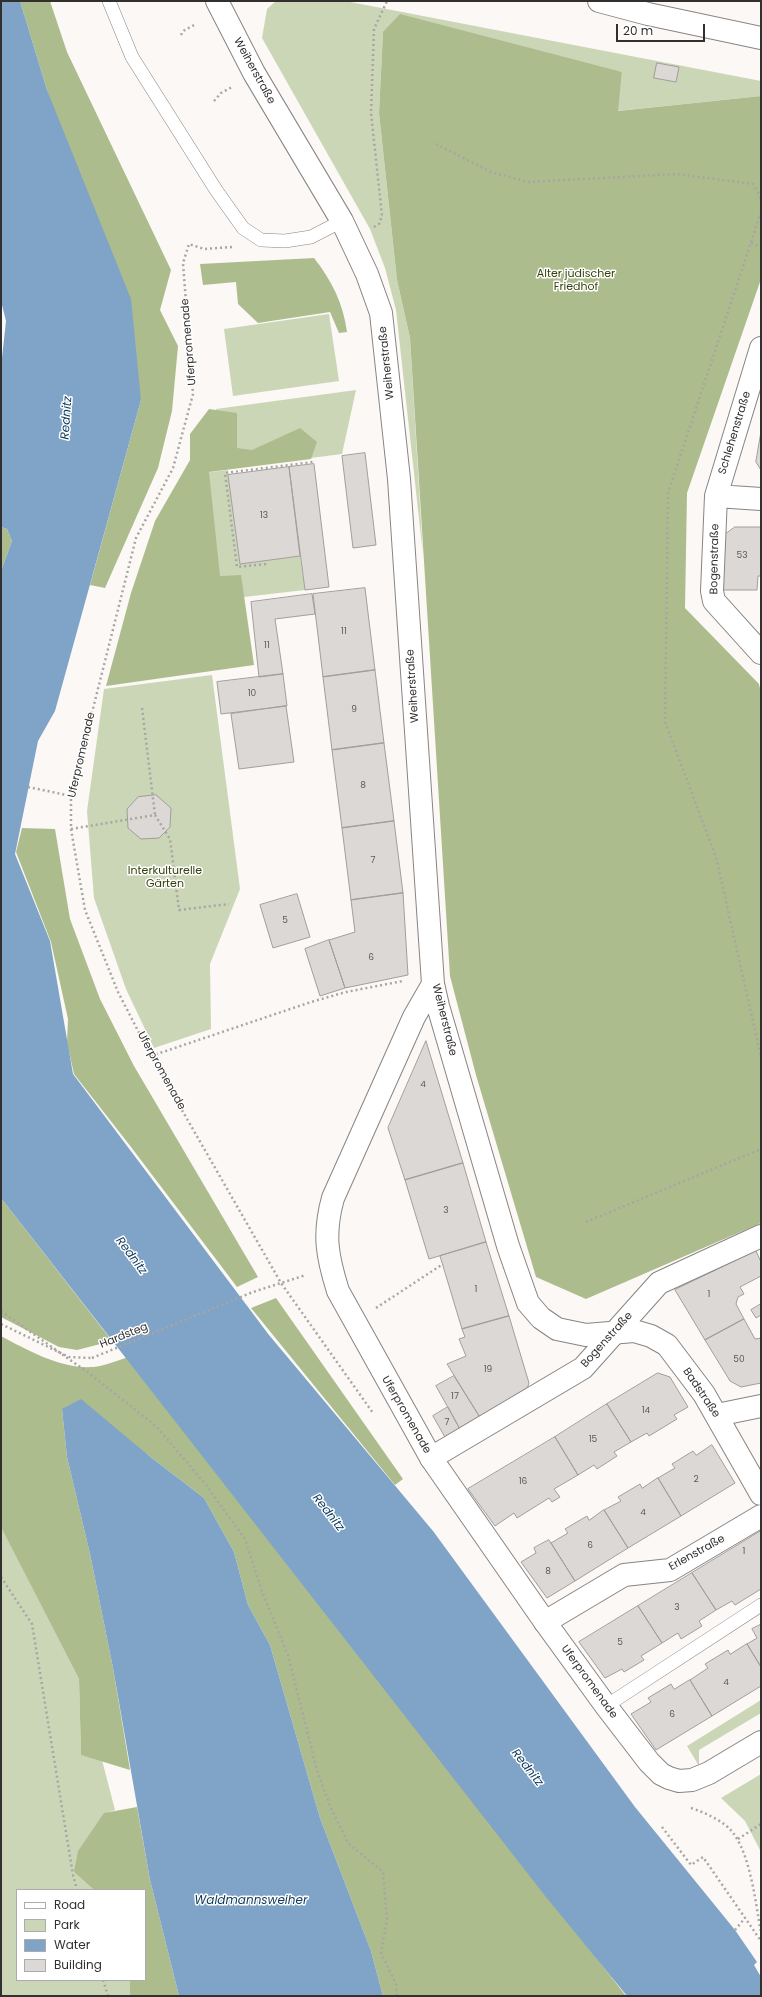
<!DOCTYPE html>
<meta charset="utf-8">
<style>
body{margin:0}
#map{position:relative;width:762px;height:1997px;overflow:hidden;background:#fcf8f5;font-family:Poppins,sans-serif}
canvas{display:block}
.frame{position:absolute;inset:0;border:2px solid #32302f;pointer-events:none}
.legend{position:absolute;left:16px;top:1889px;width:130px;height:92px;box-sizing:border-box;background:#fff;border:1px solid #adacac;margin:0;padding:5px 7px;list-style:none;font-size:12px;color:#32302f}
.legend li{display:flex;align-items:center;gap:8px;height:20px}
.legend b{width:20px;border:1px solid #adacac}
.scale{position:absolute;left:616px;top:24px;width:89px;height:18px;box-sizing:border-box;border:2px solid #32302f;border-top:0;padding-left:5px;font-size:12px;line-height:14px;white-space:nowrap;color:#32302f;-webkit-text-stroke:3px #fff;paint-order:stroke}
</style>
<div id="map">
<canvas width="762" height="1997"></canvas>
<div class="frame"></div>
<ul class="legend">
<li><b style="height:5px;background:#fff"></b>Road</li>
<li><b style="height:11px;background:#cbd6b7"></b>Park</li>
<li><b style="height:11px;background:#7fa4c7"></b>Water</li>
<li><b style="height:11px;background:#dbd8d5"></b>Building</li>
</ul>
<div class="scale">20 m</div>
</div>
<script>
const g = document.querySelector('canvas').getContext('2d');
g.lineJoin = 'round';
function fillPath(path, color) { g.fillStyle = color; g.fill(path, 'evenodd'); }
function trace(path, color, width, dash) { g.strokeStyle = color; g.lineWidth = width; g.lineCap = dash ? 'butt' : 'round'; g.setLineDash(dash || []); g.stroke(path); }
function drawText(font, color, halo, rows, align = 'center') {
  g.font = font + ' Poppins,sans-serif'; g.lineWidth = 3; g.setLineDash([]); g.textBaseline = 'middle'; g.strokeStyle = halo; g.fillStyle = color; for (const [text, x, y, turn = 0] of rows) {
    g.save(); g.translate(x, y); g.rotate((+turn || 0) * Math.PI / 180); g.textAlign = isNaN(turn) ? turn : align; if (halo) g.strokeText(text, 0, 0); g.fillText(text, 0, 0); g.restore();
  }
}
const green = new Path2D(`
 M276 1H345L761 81V96L617 111 622 72 383 32 379 113 397 280 410 338 423 555 396 310 385 268 370 229 262 38 267 9Z
 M329 314 339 381 233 396 224 329Z
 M356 390 342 454 223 469 216 409Z
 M228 470 240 564 300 556 305 590 209 601 195 474Z
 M212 675 240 889 210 964 211 1029 154 1048 126 989 94 898 87 811 104 689Z
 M1 1526 79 1679 81 1755 102 1760 115 1810 104 1814 74 1872 94 1890H17V1980H130V1996H1Z
 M761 1700V1713L699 1750V1766L687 1746Z
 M761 1774V1852L745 1821 721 1798Z`);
const forest = new Path2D(`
 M20 1H50L67 52 171 270 160 310 178 346 172 411 158 468 105 588 90 585 141 400Z
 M400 14 622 72 618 111 761 96V279L687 493 685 608 759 684 761 693V1223L586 1299 536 1277 476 1075 450 976 410 338 397 280 379 113 383 32Z
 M314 258C332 281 343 303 347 332L339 333 330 312 258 323 238 304 236 282 203 285 200 264Z
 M209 409 237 413V448L252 450 300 428 317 442 311 459 209 472 220 576 241 575 254 665 106 686 131 593 155 521 190 460V434Z
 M1 527 7 529 12 541 1 571Z
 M22 828 55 829 70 919 100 999 134 1066 258 1277 237 1287 131 1147 74 1074 67 1043 68 1019 51 942 16 852Z
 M1 1198 112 1341 77 1350 59 1347 1 1317Z
 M276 1298 403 1479 395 1485 251 1308Z
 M1 1336C29 1351 61 1369 93 1367 105 1366 118 1360 129 1357L626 1996H383L371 1951 320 1818 270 1645 248 1605 234 1552 204 1498 148 1455 62 1409 67 1457 90 1554 113 1668 130 1770 81 1755 79 1679 1 1527Z
 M137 1807 150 1880 179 1996H130V1980H145V1890H94L74 1872 78 1851 104 1813Z`);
const water = new Path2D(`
 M1 1H20L47 90 131 299 141 400 55 711 38 741 15 854 50 941 73 1074 269 1335 433 1531 635 1807 735 1930 757 1962 754 1965 761 1977V1996H627L546 1897 1 1198V571L12 541 7 529 1 527V367L6 321 1 301Z
 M81 1399 148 1455 204 1498 234 1552 248 1605 270 1645 320 1818 371 1951 383 1996H179L150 1880 113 1668 90 1554 67 1457 62 1409Z`);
const building = new Path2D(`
 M657 63 679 67 676 82 654 78Z
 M761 432V470L756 462Z
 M365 453 376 545 353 548 342 456Z
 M314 464 329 587 305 590 289 467Z
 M289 467 300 556 240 564 228 475Z
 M735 527H761V576H758L757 590H721L723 536Z
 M365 588 375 670 323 677 313 594Z
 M312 594 315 614 275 619 283 674 259 677 251 602Z
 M375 670 384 743 332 750 323 677Z
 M283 674 287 706 221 714 217 682Z
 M286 706 294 762 239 769 231 714Z
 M384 743 394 821 342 828 332 750Z
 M156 795 171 808 170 827 159 838 141 839 128 828 127 809 138 797Z
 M394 821 403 893 351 900 342 828Z
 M403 893 408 975 345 988 329 940 355 932 351 900Z
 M297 894 310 937 273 948 260 905Z
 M329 940 345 988 320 996 305 949Z
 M426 1041 463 1163 405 1180 388 1128Z
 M463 1163 486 1242 429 1259 405 1180Z
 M486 1242 509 1316 462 1329 440 1256Z
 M756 1251 761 1262V1276L740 1287 744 1294 738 1297 736 1304 744 1319 705 1340 675 1290Z
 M761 1304V1315L756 1318 751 1310Z
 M509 1316 529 1383 526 1392 481 1419 447 1364 466 1356 459 1339 465 1337 462 1329Z
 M744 1319 755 1339 761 1338V1383L741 1387 730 1381 705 1340Z
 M658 1373 670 1377 688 1407 674 1415 677 1419 649 1436 647 1433 631 1442 607 1404Z
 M454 1376 481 1419 461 1431 436 1386Z
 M607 1404 631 1442 614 1452 617 1456 597 1469 594 1465 578 1475 555 1437Z
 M448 1407 461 1431 446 1439 433 1416Z
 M555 1437 578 1475 554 1489 560 1497 552 1502 549 1498 517 1518 514 1513 495 1526 468 1489Z
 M712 1445 735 1483 681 1516 658 1478 675 1468 672 1464 693 1451 696 1455Z
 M658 1478 681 1516 628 1548 604 1510 621 1501 618 1497 640 1484 642 1488Z
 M604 1510 628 1548 575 1581 551 1543 568 1533 565 1529 587 1516 589 1520Z
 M761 1531V1589L735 1605 732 1601 716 1610 692 1573Z
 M549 1540 575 1581 547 1598 521 1562 536 1553 534 1548Z
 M692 1573 716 1610 699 1621 702 1626 681 1639 678 1633 662 1643 638 1606Z
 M638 1606 662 1643 641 1656 644 1660 624 1672 622 1669 605 1678 579 1642Z
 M760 1625 761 1627V1667L747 1644 757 1638 752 1629Z
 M747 1644 761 1667V1686L712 1716 690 1680 708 1668 705 1664 728 1650 730 1654Z
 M690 1680 712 1716 656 1750 631 1714 651 1702 648 1698 671 1684 674 1689Z`);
const path = new Path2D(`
 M181 35 183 31 196 24
 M214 101 221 93 232 87
 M436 144 491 172 529 182 676 174 753 184 759 194 761 203
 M761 212 668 493 665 722 716 857 761 1057
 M374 227 379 224 382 216 371 113 374 29 387 1
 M751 243 761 247
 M232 247 204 249 189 244 183 263 193 394 173 468 136 538 71 796V829L85 910 118 992 151 1056 281 1283 373 1413
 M266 564 237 567 225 473 313 462
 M142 708 155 815
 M28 787 71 796
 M71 829 155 815 170 839 179 910 229 904
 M151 1056 311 1002 346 992 403 981
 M586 1222 761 1149
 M376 1308 443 1264
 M1 1311 90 1374 157 1427 206 1485 245 1539 263 1594 288 1655 317 1770 330 1806 348 1843 383 1872 387 1919 381 1953 396 1984 397 1996
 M92 1358 253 1292 306 1275
 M1 1577 32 1624 73 1875 77 1890
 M691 1808C703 1812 714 1817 724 1824 750 1842 755 1902 761 1932
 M662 1827 691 1865 703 1857 761 1941
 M738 1839 761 1824
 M735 1930 745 1918
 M103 1980 108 1996`);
const lane = new Path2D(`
 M109 1 132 57 216 190 243 228 261 240 285 241 311 237 342 221
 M606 1706 761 1605`);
const street = new Path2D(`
 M599 1 648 14 761 38
 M761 348 716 496 712 591 714 601 761 653
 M716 496 761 499
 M717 1415 761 1406
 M431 1458 583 1368 659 1283 761 1236
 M545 1622 624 1575 670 1570 761 1516`);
const secondary = new Path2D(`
 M217 1 254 73 342 221 367 274 381 313 399 479 433 984 438 1006 508 1246 528 1303 541 1318 557 1329 586 1335 634 1331 651 1336 667 1345 704 1394 761 1494
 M433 984 414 1017 333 1198C323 1234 327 1256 338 1291L431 1458 545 1622 606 1706 649 1762 661 1774 669 1778 679 1781 692 1780 709 1773 761 1742`);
const pathBridge = new Path2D(`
 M1 1324 69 1357 92 1358`);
const numberNames = [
 ["13",264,516],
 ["53",742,556],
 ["11",344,632],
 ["11",267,646],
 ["10",252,694],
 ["9",354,710],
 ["8",363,786],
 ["7",373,861],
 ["5",285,921],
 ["6",371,958],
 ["4",423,1085],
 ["3",446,1211],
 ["1",476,1290],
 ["1",709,1295],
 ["50",739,1360],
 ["19",488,1370],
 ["17",455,1397],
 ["14",646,1411],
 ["7",447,1423],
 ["15",593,1440],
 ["2",696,1480],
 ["16",523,1482],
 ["4",643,1513],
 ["6",590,1546],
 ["1",744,1552],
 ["8",548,1572],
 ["3",677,1608],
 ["5",620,1643],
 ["4",726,1683],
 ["6",672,1715]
];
const streetNames = [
 ["Weiherstraße",254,71,61],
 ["Uferpromenade",189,342,-95],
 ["Weiherstraße",387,363,-96],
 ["Schlehenstraße",735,433,-73],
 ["Bogenstraße",715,559,-89],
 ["Weiherstraße",413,686,-94],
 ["Uferpromenade",82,755,-77],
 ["Weiherstraße",444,1020,76],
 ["Uferpromenade",161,1071,61],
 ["Hardsteg",124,1336,-22],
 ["Bogenstraße",607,1340,-48],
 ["Badstraße",701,1393,56],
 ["Uferpromenade",406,1415,60],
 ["Erlenstraße",697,1553,-29],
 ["Uferpromenade",589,1682,54]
];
const parkNames = [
 ["Alter jüdischer",576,274],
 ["Friedhof",576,287],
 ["Interkulturelle",165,871],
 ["Gärten",165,884]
];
const waterNames = [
 ["Rednitz",67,418,-86],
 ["Rednitz",131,1256,53],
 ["Rednitz",328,1513,52],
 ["Rednitz",527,1768,52],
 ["Waldmannsweiher",251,1901]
];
fillPath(green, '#cbd6b7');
fillPath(forest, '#adbc8d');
fillPath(water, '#7fa4c7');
fillPath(building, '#dbd8d5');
trace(building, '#a19e9b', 1);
trace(lane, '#888482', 14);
trace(street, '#888482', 24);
trace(secondary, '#888482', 24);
trace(path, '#a8a5a3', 2.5, [2, 3]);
trace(lane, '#fff', 13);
trace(street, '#fff', 22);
trace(secondary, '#fff', 22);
trace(pathBridge, '#a8a5a3', 2.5, [2, 3]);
drawText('9px', '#5c5a58', null, numberNames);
drawText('11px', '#32302f', '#fff', streetNames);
drawText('11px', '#34410b', '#fff', parkNames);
drawText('italic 12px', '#0d395b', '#fff', waterNames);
</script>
